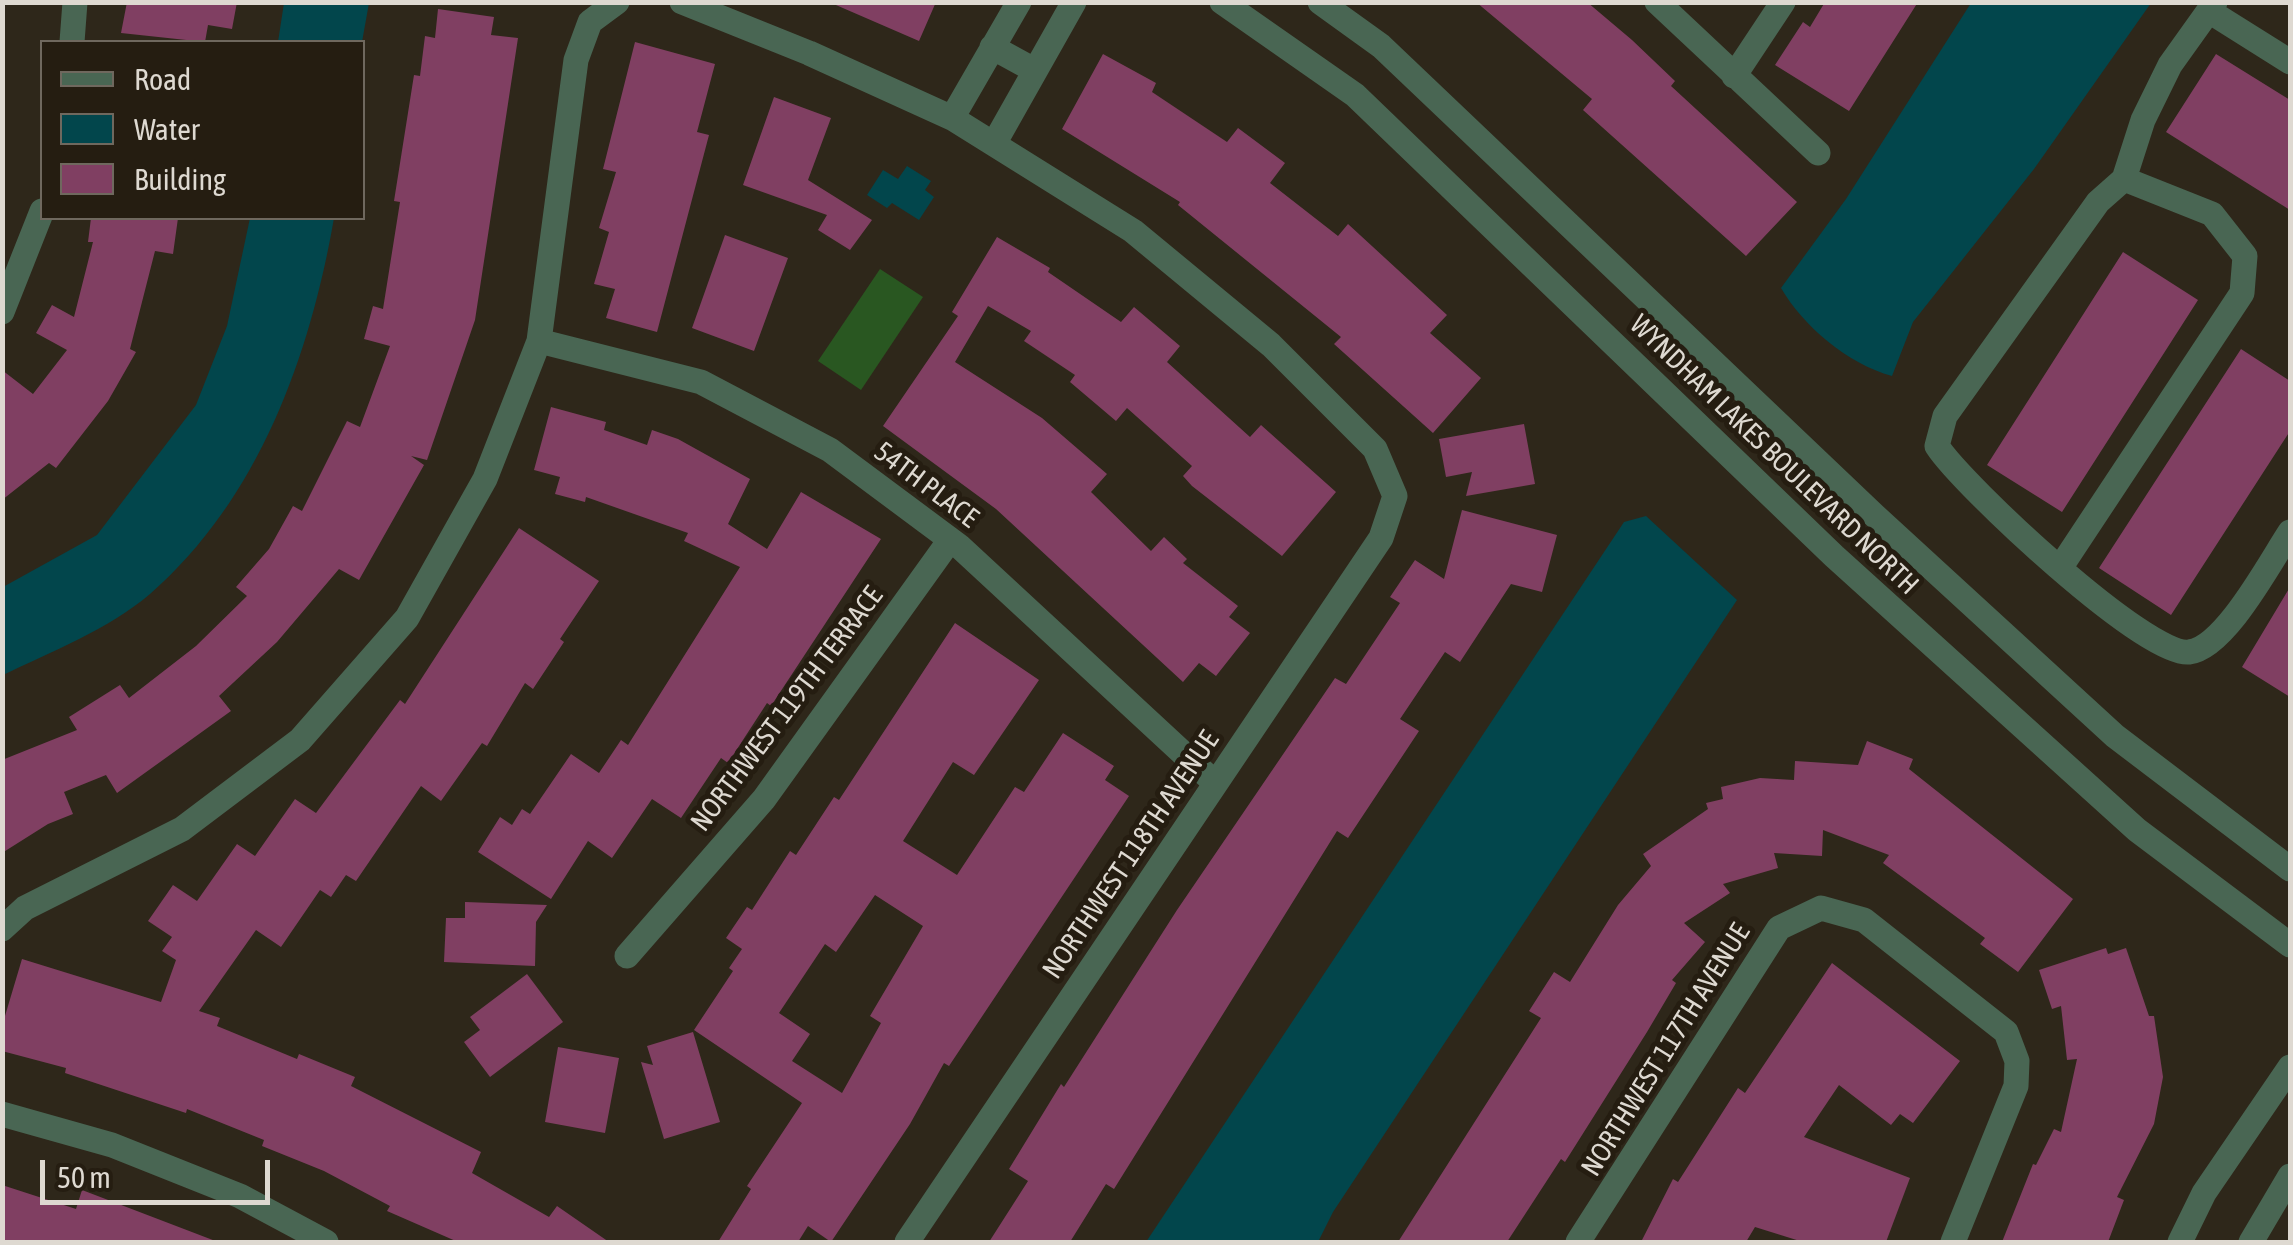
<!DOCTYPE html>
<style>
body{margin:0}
#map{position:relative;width:2293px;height:1245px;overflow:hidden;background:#2e271a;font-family:"Asap Condensed",sans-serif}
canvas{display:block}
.frame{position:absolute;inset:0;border:5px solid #ded9d1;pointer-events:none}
.legend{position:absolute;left:40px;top:40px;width:325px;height:180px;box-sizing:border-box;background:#251d11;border:2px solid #6f685e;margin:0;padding:12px 18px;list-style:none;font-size:30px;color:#ded9d1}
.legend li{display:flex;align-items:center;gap:20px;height:50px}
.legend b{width:50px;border:2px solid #6f685e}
.scale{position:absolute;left:40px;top:1160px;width:230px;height:45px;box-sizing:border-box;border:5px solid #ded9d1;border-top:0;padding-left:12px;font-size:30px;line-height:35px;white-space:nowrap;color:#ded9d1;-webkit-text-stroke:8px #251d11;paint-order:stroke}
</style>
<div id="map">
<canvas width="2293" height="1245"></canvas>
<div class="frame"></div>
<ul class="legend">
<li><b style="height:12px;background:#496653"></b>Road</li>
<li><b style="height:28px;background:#02464c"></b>Water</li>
<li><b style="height:28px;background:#803f62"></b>Building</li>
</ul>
<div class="scale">50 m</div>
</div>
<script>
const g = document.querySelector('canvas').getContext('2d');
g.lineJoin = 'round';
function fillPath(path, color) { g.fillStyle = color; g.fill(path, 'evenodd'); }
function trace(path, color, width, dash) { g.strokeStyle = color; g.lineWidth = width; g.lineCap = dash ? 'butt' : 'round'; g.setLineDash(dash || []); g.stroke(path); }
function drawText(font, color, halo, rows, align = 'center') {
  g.font = font + ' "Asap Condensed",sans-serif'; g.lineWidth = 10; g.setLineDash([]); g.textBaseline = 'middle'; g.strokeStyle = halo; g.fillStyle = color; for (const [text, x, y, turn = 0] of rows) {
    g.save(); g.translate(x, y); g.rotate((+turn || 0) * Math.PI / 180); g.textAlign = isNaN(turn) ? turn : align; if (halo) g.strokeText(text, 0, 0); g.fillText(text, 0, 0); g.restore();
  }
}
const green = new Path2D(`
 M880 269 923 297 861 390 818 361Z`);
const water = new Path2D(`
 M284 3H369L362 42H278Z
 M1971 3H2151L2034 169 1913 322 1892 376C1848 364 1803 326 1781 288L1846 199Z
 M907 166 931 181 925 190 934 197 919 220 892 203 887 208 867 195 883 170 898 179Z
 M250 218H334C310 356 259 499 150 594 109 629 51 652 3 675V587L97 535 196 405 227 326Z
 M1646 516 1737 600 1333 1212 1318 1242H1146L1624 522Z`);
const building = new Path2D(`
 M127 2H237L232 29 208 25 205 42 121 33Z
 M829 2H936L919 41Z
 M1476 2H1587L1632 40 1675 81 1671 86 1797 202 1746 256 1583 110 1592 99Z
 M1825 2H1918L1849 111 1775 65 1803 22 1810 27Z
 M438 9 494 17 491 35 518 38 475 320 427 460 411 456 424 465 359 580 339 569 277 642 219 696 231 711 117 793 106 775 64 792 73 814 48 824 2 853V760L77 730 69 717 120 685 129 698 196 646 247 596 236 587 269 549 293 506 302 511 347 421 360 427 390 346 364 339 373 306 383 309 400 202 394 201 414 75 420 76 425 36 435 38Z
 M635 42 715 64 697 132 709 135 657 332 606 318 615 289 594 284 609 232 599 228 616 172 603 169Z
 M1103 54 1156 83 1152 92 1227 142 1238 128 1285 163 1270 183 1338 236 1348 224 1447 315 1430 333 1481 378 1433 433 1334 344 1341 337 1178 205 1180 202 1062 129Z
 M2216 54 2290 100V210L2166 132Z
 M774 97 831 118 808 180 872 220 850 250 818 230 827 215 743 185Z
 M91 218H178L173 254 155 251 130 349 136 352 108 401 56 468 49 463 2 500V370L33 394 67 350 36 333 52 305 74 317 93 242H88Z
 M725 235 788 258 754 351 692 328Z
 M997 237 1050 268 1048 272 1121 322 1134 307 1180 346 1167 362 1250 437 1261 425 1336 492 1282 556 1192 486 1183 476 1192 466 1127 408 1116 421 1070 382 1075 375 1024 341 1031 331 988 306 955 362 1042 418 1107 474 1091 492 1151 551 1164 537 1187 559 1183 563 1238 606 1229 617 1250 633 1216 676 1199 663 1183 682 996 509 883 426 958 316 952 312Z
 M2123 252 2198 300 2062 512 1987 465Z
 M2241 349 2290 381V431L2171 615 2099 568Z
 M551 407 606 422 604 430 647 445 652 430 678 439 750 479 728 524 767 549 801 492 881 539 771 706 767 703 728 763 721 758 681 818 652 799 612 858 588 841 551 899 478 852 500 817 512 825 522 809 530 814 571 754 599 773 621 740 628 745 740 567 684 541 688 533 586 497 585 502 555 494 560 477 534 470Z
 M1524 424 1535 484 1466 496 1472 472 1446 477 1439 439Z
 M1462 510 1557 535 1542 592 1511 584 1460 662 1445 652 1400 719 1419 731 1348 838 1337 831 1114 1189 1106 1184 1070 1242H989L1028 1181 1009 1169 1061 1084 1064 1087 1177 910 1335 678 1346 684 1400 603 1390 597 1415 560 1444 579Z
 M519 528 599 581 560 639 564 642 533 689 525 683 487 746 482 743 441 801 421 786 356 881 346 875 331 897 320 890 281 947 256 930 199 1011 220 1018 217 1026 297 1059 299 1054 355 1077 351 1086 481 1152 472 1173 549 1217 557 1206 609 1242H458L387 1211 390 1206 324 1171 262 1146 264 1140 187 1109 186 1113 65 1073 66 1068 2 1051V1026L22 959 161 1002 176 960 162 951 172 937 148 921 173 885 197 901 237 844 255 856 295 799 316 813 400 700 405 704Z
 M2290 587V697L2242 667Z
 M955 623 1039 680 974 775 953 762 903 841 957 875 1015 787 1024 792 1063 733 1114 766 1105 780 1129 796 949 1066 944 1063 910 1124 831 1242 808 1226 798 1242H718L751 1189 747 1186 802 1103 694 1030 733 971 729 968 742 949 726 938 747 907 752 910 790 851 796 855 834 797 839 800ZM875 895 923 926 870 1016 881 1023 842 1093 792 1061 810 1034 779 1013 825 944 836 952Z
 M1867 741 1913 759 1909 769 2073 899 2018 972 1980 944 1985 938 1883 863 1889 855 1823 830 1822 856 1774 853 1778 868 1723 884 1730 893 1684 923 1705 942 1672 980 1676 983 1647 1032 1565 1162 1561 1159 1507 1242H1398L1541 1018 1529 1011 1554 972 1570 982 1618 905 1651 866 1643 854 1708 809 1706 803 1723 799 1721 787 1760 778 1794 780 1795 761 1858 765Z
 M465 902 547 905 536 922 535 966 444 962 446 918H465Z
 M2106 948 2108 954 2126 948 2149 1016H2154L2163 1077 2154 1124 2117 1197 2124 1200 2108 1242H2002L2033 1164 2036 1165 2054 1129 2061 1132 2077 1059 2067 1060 2061 1006 2052 1009 2039 970Z
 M1832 963 1960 1061 1913 1123 1900 1114 1891 1125 1839 1085 1804 1137 1910 1178 1886 1242H1803L1755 1227 1746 1242H1641L1673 1179 1678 1182 1738 1088 1745 1093Z
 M527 974 563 1022 490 1077 464 1042 480 1030 470 1017Z
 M693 1032 720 1122 664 1139 641 1062 653 1065 647 1046Z
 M558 1047 619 1058 605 1133 545 1122Z
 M2 1185 76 1209 82 1190 218 1242H2Z`);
const minor = new Path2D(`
 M682 2 809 53 952 118 1133 231 1271 345 1375 449 1395 496 1381 538 907 1242
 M1222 2 1355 95 1834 556 2137 830 2290 945
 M1320 2 1381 46 1874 515 2115 736 2290 869
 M1657 2 1818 153
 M2215 2 2170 65 2143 120 2124 179 2098 202 1945 416 1937 446C1962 485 2147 658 2189 652 2225 648 2270 562 2290 532
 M2209 11 2290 62
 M72 42 75 2
 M992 47 1034 70
 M1734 76 1783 2
 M952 118 1019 2
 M995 142 1074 2
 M2 312 42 211
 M539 341 701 382 830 450 959 546 1214 782
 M2060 568 2242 293 2245 256 2212 214 2124 179
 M2 929 25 908 182 829 300 740 407 618 485 479 539 341 576 60 590 22 617 2
 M627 956 764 799 950 540
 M2 1114 112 1145 240 1196 326 1242
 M1578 1242 1779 928 1821 908 1864 920 2006 1032 2017 1061 2016 1086 1953 1242
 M2180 1242 2204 1193 2290 1067
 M2251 1242 2290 1176`);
const streetNames = [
 ["WYNDHAM LAKES BOULEVARD NORTH",1774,455,44],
 ["54TH PLACE",926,485,37],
 ["NORTHWEST 119TH TERRACE",787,709,-53],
 ["NORTHWEST 118TH AVENUE",1131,855,-56],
 ["NORTHWEST 117TH AVENUE",1666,1050,-58]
];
fillPath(green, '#295721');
fillPath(water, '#02464c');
fillPath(building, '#803f62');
trace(minor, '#496653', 25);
drawText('28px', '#ded9d1', '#251d11', streetNames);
</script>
